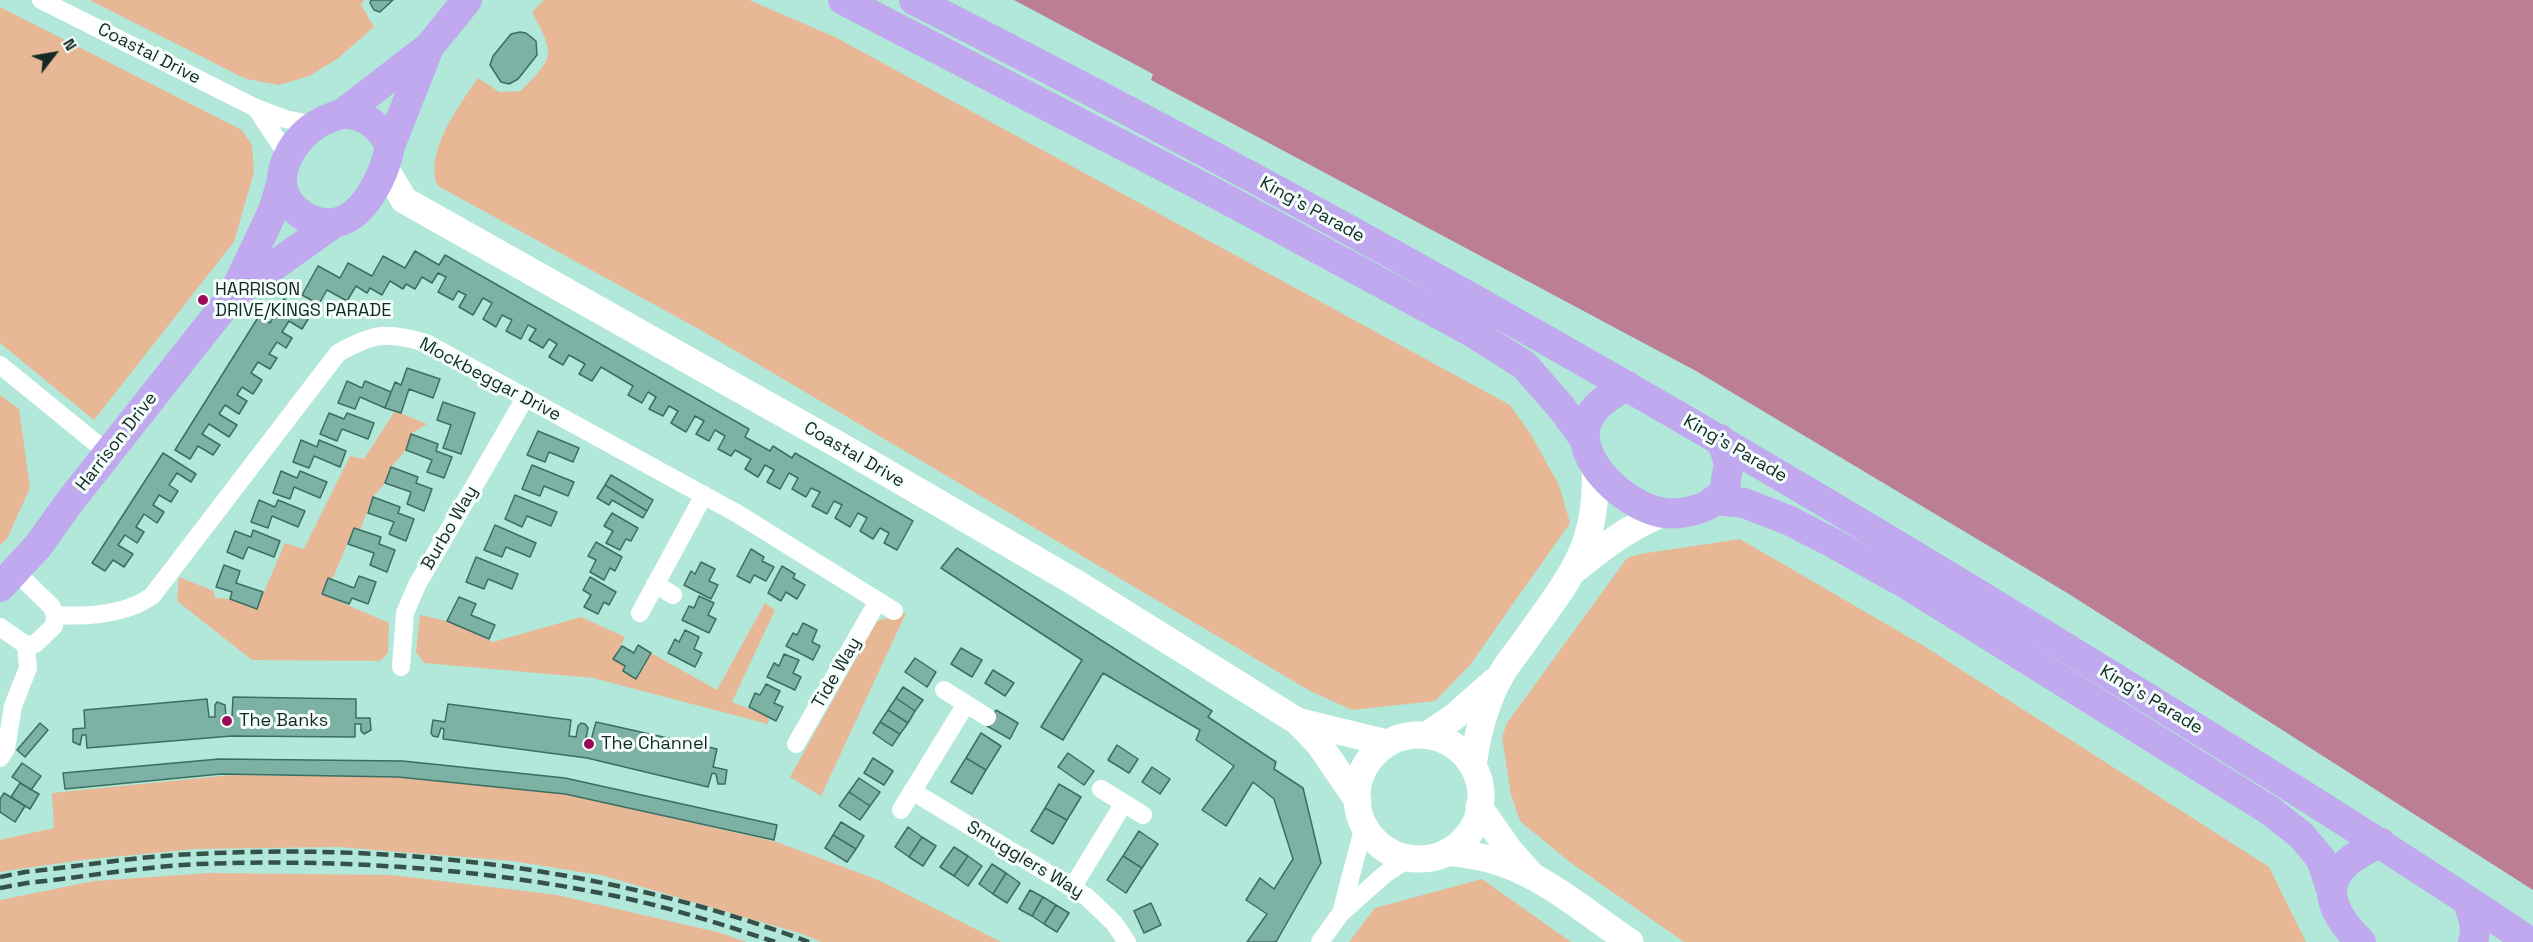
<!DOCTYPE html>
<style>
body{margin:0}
#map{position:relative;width:2533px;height:942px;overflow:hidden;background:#b2e8d9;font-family:"Space Grotesk",sans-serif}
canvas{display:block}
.north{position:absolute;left:24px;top:24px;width:60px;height:60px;-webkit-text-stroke:4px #f4fefb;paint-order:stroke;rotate:59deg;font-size:16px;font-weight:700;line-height:24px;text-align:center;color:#142924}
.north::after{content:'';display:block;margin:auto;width:21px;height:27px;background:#142924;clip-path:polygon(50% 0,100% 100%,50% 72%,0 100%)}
</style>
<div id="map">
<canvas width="2533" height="942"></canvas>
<div class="north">N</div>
</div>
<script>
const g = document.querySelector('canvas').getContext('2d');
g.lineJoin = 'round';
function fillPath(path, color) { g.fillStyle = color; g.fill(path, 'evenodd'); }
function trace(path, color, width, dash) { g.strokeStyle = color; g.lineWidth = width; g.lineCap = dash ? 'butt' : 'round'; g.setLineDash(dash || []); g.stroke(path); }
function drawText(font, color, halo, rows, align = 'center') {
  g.font = font + ' "Space Grotesk",sans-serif'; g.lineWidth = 6; g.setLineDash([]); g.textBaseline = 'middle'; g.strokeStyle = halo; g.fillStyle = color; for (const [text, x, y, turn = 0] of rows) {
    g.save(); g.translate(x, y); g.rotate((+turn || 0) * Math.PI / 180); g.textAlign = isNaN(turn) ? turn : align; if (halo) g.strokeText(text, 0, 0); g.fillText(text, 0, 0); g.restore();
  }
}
const green = new Path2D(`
 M89 0H364L361 5 374 27 337 59 309 76 279 85 246 79Z
 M544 0H749L835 37 1510 405 1530 433 1559 485 1570 523 1470 665 1435 701 1352 710 1310 691 697 328 438 186C423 154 460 104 478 78L499 92 521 91C555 56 555 55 532 12Z
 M0 7 242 130 252 145 254 172 234 242 94 420 0 343Z
 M0 395 19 409 30 488 7 539 0 545Z
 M395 411 427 424 411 434 406 450 391 467 385 483 373 497 360 530 354 528 332 580 322 594 389 623 388 653 380 661 252 660 177 601 179 577 214 591 215 598 230 599 257 608 285 543 304 549 350 456 364 459Z
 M1740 539 1924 646 2269 867 2306 942H1684L1571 863 1520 821 1511 795 1502 737 1507 723 1627 558 1640 554Z
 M765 603 775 610 732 702 769 717 768 724 593 678 424 663 416 652 420 615 447 621 493 642 581 617 625 637 614 659 625 666 623 671 635 678 651 653 717 690Z
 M906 613 821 796 790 777 877 621Z
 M232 775 398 777 565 794 777 842 878 880 1001 942H821L802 934 605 876 513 861 338 847 195 849 82 860 0 872V840L54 828 52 793Z
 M209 873 392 875 557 895 721 933 746 942H0V900L94 881Z
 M1482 879 1571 942H1349L1375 908Z`);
const water = new Path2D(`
 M1014 0H2533V890L2069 594 1696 371 1151 80 1153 74Z`);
const building = new Path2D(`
 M371 0H393L380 12 374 10 370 3Z
 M520 32 526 33 536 41 537 55 518 79 509 84 501 82 490 65 493 56 511 34Z
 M415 251 439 265 445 255 749 429 745 437 770 451 773 446 792 458 795 453 913 521 897 550 884 543 889 533 880 528 873 539 860 531 867 518 858 513 850 527 835 518 842 505 834 501 827 514 812 506 820 492 811 488 806 497 792 489 798 478 789 473 780 489 767 482 774 470 765 465 758 477 745 469 751 459 735 450 731 456 718 449 725 436 715 430 709 441 696 434 704 421 695 416 686 432 671 423 678 411 669 406 663 416 649 409 656 397 648 392 642 403 628 395 633 386 601 367 592 381 579 374 585 364 569 355 563 365 549 357 557 344 549 339 543 348 529 340 536 329 528 325 521 339 506 331 512 320 502 315 496 327 483 319 492 303 483 298 473 315 459 307 466 295 458 291 453 300 438 292 446 277 438 273 432 283 422 277 415 289 406 284 403 289 390 281 382 295 370 288 367 293 356 286 347 301 327 290 319 304 302 295 318 266 340 278 348 263 372 276 383 256 405 268Z
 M284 299 310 316 302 329 289 321 282 332 292 338 286 348 277 342 269 354 277 358 270 369 258 362 251 373 262 380 253 394 242 387 237 395 247 401 239 414 225 405 219 414 237 425 229 437 209 424 202 434 220 445 213 455 198 446 190 459 175 450 259 316 270 323Z
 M407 368 440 379 433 398 409 389 401 413 385 408 395 382 401 385Z
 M347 381 362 388 365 381 391 392 385 408 360 397 355 409 338 403Z
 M443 402 475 413 461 454 443 448 451 425 437 420Z
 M329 413 344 419 347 413 374 423 368 439 342 429 337 441 320 434Z
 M538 431 579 448 573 462 549 452 545 462 527 455Z
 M411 434 438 444 436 451 452 457 444 478 427 472 432 460 406 450Z
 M301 440 317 447 319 440 346 451 340 467 314 456 309 468 293 462Z
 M163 453 196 474 191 482 177 473 169 485 178 491 171 502 159 495 153 505 164 512 157 523 144 514 136 527 144 532 137 543 125 535 118 545 133 554 124 567 113 560 105 571 92 563Z
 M532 465 574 482 568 496 544 486 540 496 522 489Z
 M391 467 418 477 416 483 432 489 424 511 407 504 411 492 385 483Z
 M281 471 297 478 300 471 327 482 320 498 294 487 290 499 273 493Z
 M611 475 653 500 647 511 605 485Z
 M605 485 647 511 643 518 612 500 609 505 597 498Z
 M515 495 557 512 551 526 527 516 522 527 505 519Z
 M373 497 400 507 398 513 414 519 406 541 389 534 394 522 368 513Z
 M259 500 275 507 278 500 305 511 298 527 272 516 268 528 251 522Z
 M612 513 638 528 631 541 626 539 620 550 606 543 613 531 604 526Z
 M495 525 536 543 530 557 506 547 502 557 484 550Z
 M354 528 381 537 379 544 395 550 387 572 370 565 374 553 348 544Z
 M253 530 280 541 274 557 248 547 243 559 227 552 235 531 251 537Z
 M596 542 622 557 615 571 610 568 604 580 590 572 596 560 588 556Z
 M957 548 1212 711 1208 717 1276 762 1274 769 1303 788 1321 863 1276 942H1247L1267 914 1246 900 1260 878 1274 889 1293 859 1274 799 1253 782 1226 826 1202 810 1234 766 1196 740 1200 730 1103 673 1063 740 1041 727 1082 660 941 568Z
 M751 549 764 557 762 561 774 567 766 581 754 575 750 583 737 576Z
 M476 557 518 574 512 589 488 579 484 589 466 582Z
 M701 562 715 569 709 581 718 585 711 599 684 585 691 571 695 574Z
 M224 565 240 571 236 583 263 592 257 609 230 599 232 592 216 587Z
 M782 566 795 574 793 578 805 585 797 599 786 592 781 601 768 593Z
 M359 576 376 582 368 604 352 598 349 604 322 594 328 578 354 588Z
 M590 577 616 592 609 605 604 602 598 614 584 607 591 595 583 590Z
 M699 596 714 603 708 615 716 619 709 633 682 620 689 606 694 608Z
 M459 597 476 604 471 615 495 625 489 639 447 621Z
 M803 623 817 630 812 642 820 646 813 660 786 646 793 633 797 635Z
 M685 630 699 637 694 649 702 653 695 667 668 653 675 639 679 642Z
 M638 645 651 653 636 679 623 671 625 666 613 659 622 646 634 653Z
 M961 648 982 660 972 677 951 664Z
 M784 654 799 660 793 673 801 677 795 690 767 677 774 663 779 666Z
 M915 658 936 672 927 687 905 672Z
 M993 670 1014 683 1005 696 985 683Z
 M766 684 780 691 774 703 783 707 776 721 749 707 755 693 760 695Z
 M903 687 923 700 915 711 896 698Z
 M233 697 356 699V718H370L371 730 364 734 361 731V724H355V737L232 736 87 748 86 735H82L80 745 73 742V729L85 728 84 710 207 699 209 717H215V705L217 702 225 705 226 717 232 716Z
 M896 698 915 711 908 723 888 710Z
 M448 704 571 720 569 736 576 737 578 726 581 723 585 724 588 728 586 738 591 740 596 722 717 749 713 767 727 770 725 784H718L716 774 712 773 708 787 587 758 443 739 444 729 441 728 438 737 433 736 431 733 433 720 445 722Z
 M888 710 908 723 900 734 880 722Z
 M996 710 1018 723 1010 739 987 726Z
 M880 722 900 734 892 746 873 733Z
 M40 723 48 730 25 757 17 750Z
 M981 733 1001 746 986 770 966 758Z
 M1117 745 1138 759 1129 773 1108 760Z
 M1068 753 1094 771 1084 785 1058 767Z
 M873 758 893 771 884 785 864 773Z
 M966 758 986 770 972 794 951 782Z
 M219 759 403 761 565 778 777 825 774 840 565 794 398 777 221 774 65 789 63 773Z
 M22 763 41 776 31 790 12 777Z
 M1152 767 1170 779 1160 794 1142 782Z
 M859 778 880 792 870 806 849 792Z
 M20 783 39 794 30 809 11 797Z
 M1059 784 1081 797 1067 820 1045 808Z
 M849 792 870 806 860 820 839 806Z
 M4 793 25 806 15 822 0 812V799Z
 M1045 808 1067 820 1053 844 1031 831Z
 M841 822 864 836 856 849 833 835Z
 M908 827 922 837 909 857 895 847Z
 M1139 831 1158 844 1142 868 1123 856Z
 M833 835 856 849 847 862 825 848Z
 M922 837 936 846 923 866 909 857Z
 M954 847 968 856 954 876 940 867Z
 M968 856 982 866 968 886 954 876Z
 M1123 856 1142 868 1126 893 1107 880Z
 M992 864 1006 873 993 894 979 884Z
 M1006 873 1020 883 1007 903 993 894Z
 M1030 890 1043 897 1032 916 1019 909Z
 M1043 897 1056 905 1044 924 1032 916Z
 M1151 903 1161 925 1144 933 1134 911Z
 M1056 905 1069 913 1057 932 1044 924Z`);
const street = new Path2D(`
 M41 0 256 108 285 119 314 125
 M256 108 288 156
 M0 365 108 453
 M655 584 673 595
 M640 613 704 495
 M55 615C87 617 125 615 152 596L338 353C374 333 387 331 426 343L738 514 894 611
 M0 627 26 645 35 644 54 626 55 615 52 607 15 571
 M401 667 405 613 417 585 525 398
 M944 690 987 717
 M796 744 878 601
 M0 758 6 749 13 706 28 668 26 645
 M1101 789 1143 815
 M912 791 1087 897 1114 923 1127 942
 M901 810 966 704
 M1072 888 1124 803
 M1341 913 1364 826
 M1320 942 1341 913 1385 874 1409 858`);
const secondary = new Path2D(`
 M385 168 404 200 844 448 1076 583 1297 721 1319 744 1358 801
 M1577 568C1608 544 1626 529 1663 513
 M1297 721 1387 743
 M1427 735 1454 717 1496 680
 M1357 797a62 62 0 1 1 124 0a62 62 0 1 1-124 0Z
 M1473 766C1477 735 1485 703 1501 675 1508 662 1519 650 1527 638 1572 574 1599 546 1595 464
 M1479 807 1510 851 1528 871
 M1447 852C1466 854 1485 857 1502 863 1549 879 1589 915 1630 942`);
const primary = new Path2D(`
 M843 0 1224 198 1472 332 1524 365 1561 407 1583 437
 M914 0C1297 194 1671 406 2037 630 2203 732 2369 834 2530 942
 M342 114C364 113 380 126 390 146 385 173 365 219 333 223 309 226 283 206 282 182 281 171 286 160 291 151 303 131 319 120 342 114Z
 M342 114 429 47 467 0
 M390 146 428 50
 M233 295 334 223
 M1627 386C1611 395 1594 404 1587 422 1573 461 1629 509 1665 513 1684 515 1717 508 1725 488 1726 484 1726 478 1727 474 1728 470 1729 465 1728 461 1727 454 1723 446 1720 439
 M1714 500 1744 503 1788 520 1831 542 1908 585 2269 810 2301 835 2321 859 2331 889
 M0 587 38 546 71 500 233 295 273 211 282 181
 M2467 900C2472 914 2478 927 2473 942
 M2361 942C2316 898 2324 867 2381 843`);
const rail = new Path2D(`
 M0 877 25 872C82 866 139 856 196 854 403 843 614 869 809 942
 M0 888 27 883C83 877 141 867 198 864 332 859 468 867 600 893 660 904 718 923 775 942`);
const markers = [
 [203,300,6,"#9b0858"],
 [227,721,6,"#9b0858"],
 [589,744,6,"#9b0858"]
];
const streetNames = [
 ["Coastal Drive",149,54,27],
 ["King's Parade",1312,210,29],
 ["Mockbeggar Drive",490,380,28],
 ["Harrison Drive",117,442,-52],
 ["King's Parade",1735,449,30],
 ["Coastal Drive",854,455,30],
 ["Burbo Way",450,528,-60],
 ["Tide Way",837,673,-60],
 ["King's Parade",2151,700,31],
 ["Smugglers Way",1025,860,31]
];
const poiNames = [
 ["HARRISON",215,290],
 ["DRIVE/KINGS PARADE",215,311],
 ["The Banks",239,721],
 ["The Channel",601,744]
];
fillPath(green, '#e8b896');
fillPath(water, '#bc7e94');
fillPath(building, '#7cb1a3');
trace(building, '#3b6e62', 1.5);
trace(street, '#fff', 18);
trace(secondary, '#fff', 27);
trace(primary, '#c0a9ee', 30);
trace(rail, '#35514a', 4.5, [12, 6]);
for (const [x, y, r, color] of markers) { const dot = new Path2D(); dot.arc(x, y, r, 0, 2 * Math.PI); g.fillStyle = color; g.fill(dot); trace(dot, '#f4fefb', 2); }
drawText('18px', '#142924', '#f4fefb', streetNames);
drawText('18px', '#142924', '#f4fefb', poiNames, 'left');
</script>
